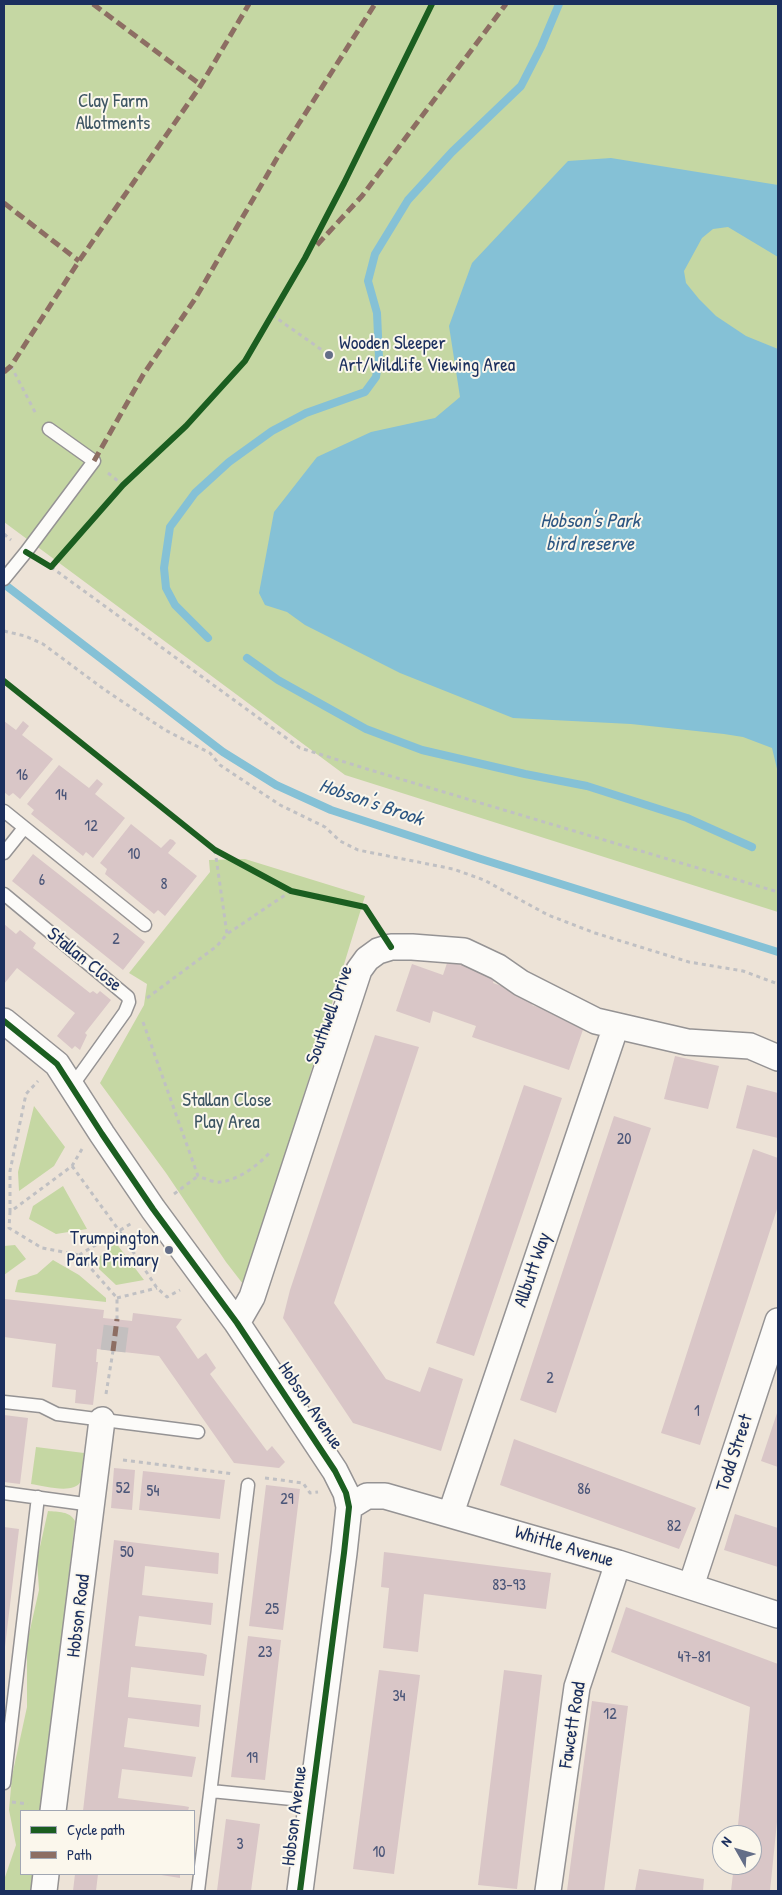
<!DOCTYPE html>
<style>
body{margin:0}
#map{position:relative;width:782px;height:1895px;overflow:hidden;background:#ede3d7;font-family:"Patrick Hand",sans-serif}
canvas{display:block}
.frame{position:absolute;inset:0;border:5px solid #1b2f5e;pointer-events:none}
.legend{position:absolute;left:20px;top:1810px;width:175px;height:65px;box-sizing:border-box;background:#fbf7ec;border:1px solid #a1a7b3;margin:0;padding:6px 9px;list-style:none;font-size:15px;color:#1b2f5e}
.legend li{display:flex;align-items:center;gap:10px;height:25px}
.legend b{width:25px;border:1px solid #a1a7b3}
.north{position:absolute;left:712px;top:1825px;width:50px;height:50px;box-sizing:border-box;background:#fbf7ec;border:1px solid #a1a7b3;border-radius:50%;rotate:308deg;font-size:14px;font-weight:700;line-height:20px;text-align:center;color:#1b2f5e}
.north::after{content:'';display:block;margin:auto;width:18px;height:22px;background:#646e88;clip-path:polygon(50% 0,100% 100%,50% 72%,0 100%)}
</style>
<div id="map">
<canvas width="782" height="1895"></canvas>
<div class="frame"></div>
<ul class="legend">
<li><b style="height:6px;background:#1b5e20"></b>Cycle path</li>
<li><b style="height:6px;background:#8d6e63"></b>Path</li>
</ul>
<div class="north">N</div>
</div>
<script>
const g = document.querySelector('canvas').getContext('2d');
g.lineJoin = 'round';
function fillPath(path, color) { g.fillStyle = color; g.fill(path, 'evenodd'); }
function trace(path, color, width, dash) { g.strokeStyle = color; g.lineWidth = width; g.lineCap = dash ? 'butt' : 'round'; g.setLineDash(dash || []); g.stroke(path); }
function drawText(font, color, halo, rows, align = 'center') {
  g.font = font + ' "Patrick Hand",sans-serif'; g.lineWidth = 4; g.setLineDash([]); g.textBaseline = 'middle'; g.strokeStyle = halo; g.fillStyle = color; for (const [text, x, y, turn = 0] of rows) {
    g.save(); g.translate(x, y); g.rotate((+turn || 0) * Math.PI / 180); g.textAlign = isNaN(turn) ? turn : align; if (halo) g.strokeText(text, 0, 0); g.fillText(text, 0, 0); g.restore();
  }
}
const green = new Path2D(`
 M4 4H778V912L345 775 4 522Z
 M245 859 365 896 286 1153 243 1284 226 1262 166 1173 100 1083 144 1005 147 984 129 973 210 872 209 860Z
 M34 1106 65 1147 54 1166 19 1191 18 1172Z
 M63 1186 87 1229 56 1234 29 1219 33 1206Z
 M116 1243 144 1280 116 1285 99 1269 100 1256Z
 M15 1245 26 1259 4 1275V1246Z
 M53 1260 79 1275 106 1298V1302L15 1292 18 1280 37 1274Z
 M36 1447 84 1453 81 1481C74 1495 45 1486 31 1484Z
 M48 1511C58 1512 70 1511 75 1521L42 1811H21V1874H35L32 1891H4V1880L16 1845 9 1810 12 1776 27 1707V1643L39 1590 37 1560Z`);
const water = new Path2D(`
 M611 158 778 185V257L728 227 713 229 702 238 684 271 686 283 699 299 716 316 746 336 778 349V773L772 748 743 737 724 734 631 724 513 718 400 673 305 625 287 612 265 605 259 593 274 512 317 457 371 432 435 418 460 397 449 326 472 263 568 161Z`);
const stream = new Path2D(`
 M4 584 223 752 276 785 331 810 481 859 778 952
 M208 638 175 605 166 588 164 568 170 527 195 493 229 462 272 431 306 413 365 392 376 377 379 358 377 313 368 281 375 254 408 200 452 152 521 86 541 47 559 4
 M247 658 278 680 366 729 422 750 525 774 587 786 687 818 752 847`);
const building = new Path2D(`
 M4 721 16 730 23 721 29 726 22 735 53 759 20 799 13 793 9 796 4 792Z
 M59 765 89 788 97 779 103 784 95 794 125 818 93 858 86 852 83 856 31 814 34 810 27 804Z
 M131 824 161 848 170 839 173 840 176 843 168 853 197 876 165 916 158 910 154 914 105 874 107 869 100 863Z
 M33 854 145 942 123 970 12 881Z
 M4 924 16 934 20 930 36 943 33 948 90 993 93 991 97 994 100 991 111 1000 85 1033 87 1035 80 1050 75 1046 72 1049 57 1036 75 1013 17 968 4 984Z
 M448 960 496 976 493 983 534 997 532 1005 585 1024 569 1070 472 1037 476 1026 433 1011 430 1023 396 1011 412 964 443 975Z
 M375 1035 419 1047 334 1303 386 1379 420 1392 429 1367 463 1379 441 1451 353 1423 283 1318 290 1290Z
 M675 1056 719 1066 708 1109 664 1099Z
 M524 1085 562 1098 474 1356 436 1343Z
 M747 1085 778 1093V1138L736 1128Z
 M614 1116 651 1128 556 1413 520 1400Z
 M753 1149 778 1158V1206L700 1445 661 1433Z
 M5 1299 104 1310 103 1318 132 1321 133 1313 182 1319 176 1327 198 1359 206 1353 216 1368 210 1374 267 1451 272 1446 285 1462 279 1468 234 1463 159 1356 97 1349 96 1362H98L93 1405 75 1403 76 1390 52 1387 56 1344 4 1337Z
 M778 1410V1467L761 1461Z
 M4 1415 28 1418 20 1484 4 1482Z
 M514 1439 696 1508 679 1549 500 1485Z
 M114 1468 135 1470 132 1510 111 1508Z
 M143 1471 225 1480 220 1519 139 1510Z
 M266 1485 300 1489 283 1630 249 1626Z
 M735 1514 778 1528V1567L724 1550Z
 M4 1527 19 1529 5 1647H4Z
 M114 1540 219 1553 218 1574 145 1566 142 1595 213 1603 211 1625 139 1616 135 1646 202 1653 207 1655 204 1676 131 1667 128 1697 201 1705 199 1727 128 1718 124 1747 196 1757 192 1777 122 1769 118 1798 184 1806 189 1807 188 1811H83Z
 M384 1552 551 1573 546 1609 424 1594 418 1652 383 1648 389 1588 381 1587Z
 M626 1607 778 1664V1812L770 1891H731L734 1865H752V1835H737L750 1707 611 1652Z
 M248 1636 281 1640 265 1780 231 1777Z
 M379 1670 420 1675 394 1874 353 1869Z
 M504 1670 542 1675 517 1889 478 1885Z
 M592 1701 628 1706 604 1891H567Z
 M226 1819 260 1824 251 1891H217Z
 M639 1869 704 1879 703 1891H635Z
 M75 1874H98L96 1891H73Z
 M155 1874H180V1878Z`);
const streetTunnel = new Path2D(`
 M113 1351 117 1319`);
const path = new Path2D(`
 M272 315 329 355
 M11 366 36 414
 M108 473 123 485
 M4 534 11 540
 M51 567 300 748 367 769 778 892
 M4 631 25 636 43 644 105 690 165 730 210 753 220 765 280 805 325 827 340 841 358 850 453 869 484 880 548 915 595 933 689 962 743 971 778 984
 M215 850 227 934
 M147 998 217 946 227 934 291 891
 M143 1022 198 1176C204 1178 214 1183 220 1182 237 1181 260 1164 270 1152
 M82 1149 72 1166 10 1212 9 1228 42 1248 79 1255 117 1298V1319
 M72 1166 118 1229 157 1288 167 1297 180 1290
 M174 1194 198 1176
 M10 1212V1171L26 1094 38 1081
 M79 1255 132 1223
 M117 1298 157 1288
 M106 1394 113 1351
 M123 1460 234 1474
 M265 1478 303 1483 310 1493 318 1492
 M12 1802 28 1804`);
const lane = new Path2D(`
 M4 579 26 552 94 461 49 429
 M4 811 145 925
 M4 853 24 828
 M4 894 128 997 129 1002 125 1012 72 1086
 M4 1402 41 1406 57 1414 198 1432
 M4 1493 92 1505
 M4 1783 38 1497
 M211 1791 312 1801
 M198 1891 248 1485`);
const street = new Path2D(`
 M4 1021 57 1064 102 1134 153 1209 237 1323 335 1471 346 1493 349 1507 344 1553 300 1891
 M237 1323 252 1297 359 970 367 959 378 951 391 947H412L464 951 498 967 521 983 596 1021 687 1042 750 1046 778 1058
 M349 1507 367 1496H385L618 1563 778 1615
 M451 1513 616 1026
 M691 1586 778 1321
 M53 1811 102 1420
 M44 1891 46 1874
 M548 1891 577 1687 618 1563`);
const quiet = new Path2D(`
 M93 4 201 85
 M4 203 79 261
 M317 245 362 196 506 4
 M4 372 11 366 79 261 201 85 249 4
 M94 461 143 375 195 299 277 158 375 4
 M113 1351 117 1319`);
const cycleway = new Path2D(`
 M26 552 51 567 123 485 186 426 245 361 305 258 344 183 432 4
 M4 681 215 850 291 891 365 907 391 947
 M4 1021 57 1064 102 1134 153 1209 237 1323 335 1471 346 1493 349 1507 344 1553 300 1891`);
const markers = [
 [329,355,5,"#646e88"],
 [169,1250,5,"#646e88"]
];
const numberNames = [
 ["16",22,776],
 ["14",61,796],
 ["12",91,827],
 ["10",134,855],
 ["6",42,881],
 ["8",164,885],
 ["2",116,940],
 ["20",624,1140],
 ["2",550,1379],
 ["1",697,1412],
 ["52",123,1489],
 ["86",584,1490],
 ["54",153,1492],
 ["29",287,1500],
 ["82",674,1527],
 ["50",127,1553],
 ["83-93",509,1586],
 ["25",272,1610],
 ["23",265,1653],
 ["47-81",694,1658],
 ["34",399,1697],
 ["12",610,1715],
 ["19",252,1759],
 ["3",240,1845],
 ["10",379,1853]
];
const parkNames = [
 ["Clay Farm",113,102],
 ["Allotments",113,124],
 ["Stallan Close",227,1101],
 ["Play Area",227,1123]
];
const poiNames = [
 ["Wooden Sleeper",339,344],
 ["Art/Wildlife Viewing Area",339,366],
 ["Trumpington",159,1239,"right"],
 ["Park Primary",159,1261,"right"]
];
const streetNames = [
 ["Stallan Close",84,960,39],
 ["Southwell Drive",330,1015,-70],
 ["Allbutt Way",533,1270,-71],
 ["Hobson Avenue",310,1406,56],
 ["Todd Street",735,1453,-72],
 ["Whittle Avenue",564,1547,17],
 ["Hobson Road",79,1616,-83],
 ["Fawcett Road",573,1725,-81],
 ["Hobson Avenue",295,1816,-83]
];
const waterNames = [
 ["Hobson's Park",590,522],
 ["bird reserve",590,545],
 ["Hobson's Brook",371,803,19]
];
fillPath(green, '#c5d7a3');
fillPath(water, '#85c1d6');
trace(stream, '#85c1d6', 8);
fillPath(building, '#d9c6c7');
trace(streetTunnel, '#c3bfbf', 25, [25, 12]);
trace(lane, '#959394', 15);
trace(street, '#959394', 28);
trace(path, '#c0c0c3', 3, [4, 4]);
trace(lane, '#fcfbf9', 12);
trace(street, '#fcfbf9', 25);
trace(quiet, '#8d6e63', 5, [10, 5]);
trace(cycleway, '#1b5e20', 6);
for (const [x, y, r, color] of markers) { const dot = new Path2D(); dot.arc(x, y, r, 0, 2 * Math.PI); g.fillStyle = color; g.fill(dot); trace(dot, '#fbf7ec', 2); }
drawText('16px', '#4a5578', null, numberNames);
drawText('19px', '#3e5664', '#fbf7ec', parkNames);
drawText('19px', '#1b2f5e', '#fbf7ec', poiNames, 'left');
drawText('19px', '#1b2f5e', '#fbf7ec', streetNames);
drawText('italic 20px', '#2d5682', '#fbf7ec', waterNames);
</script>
